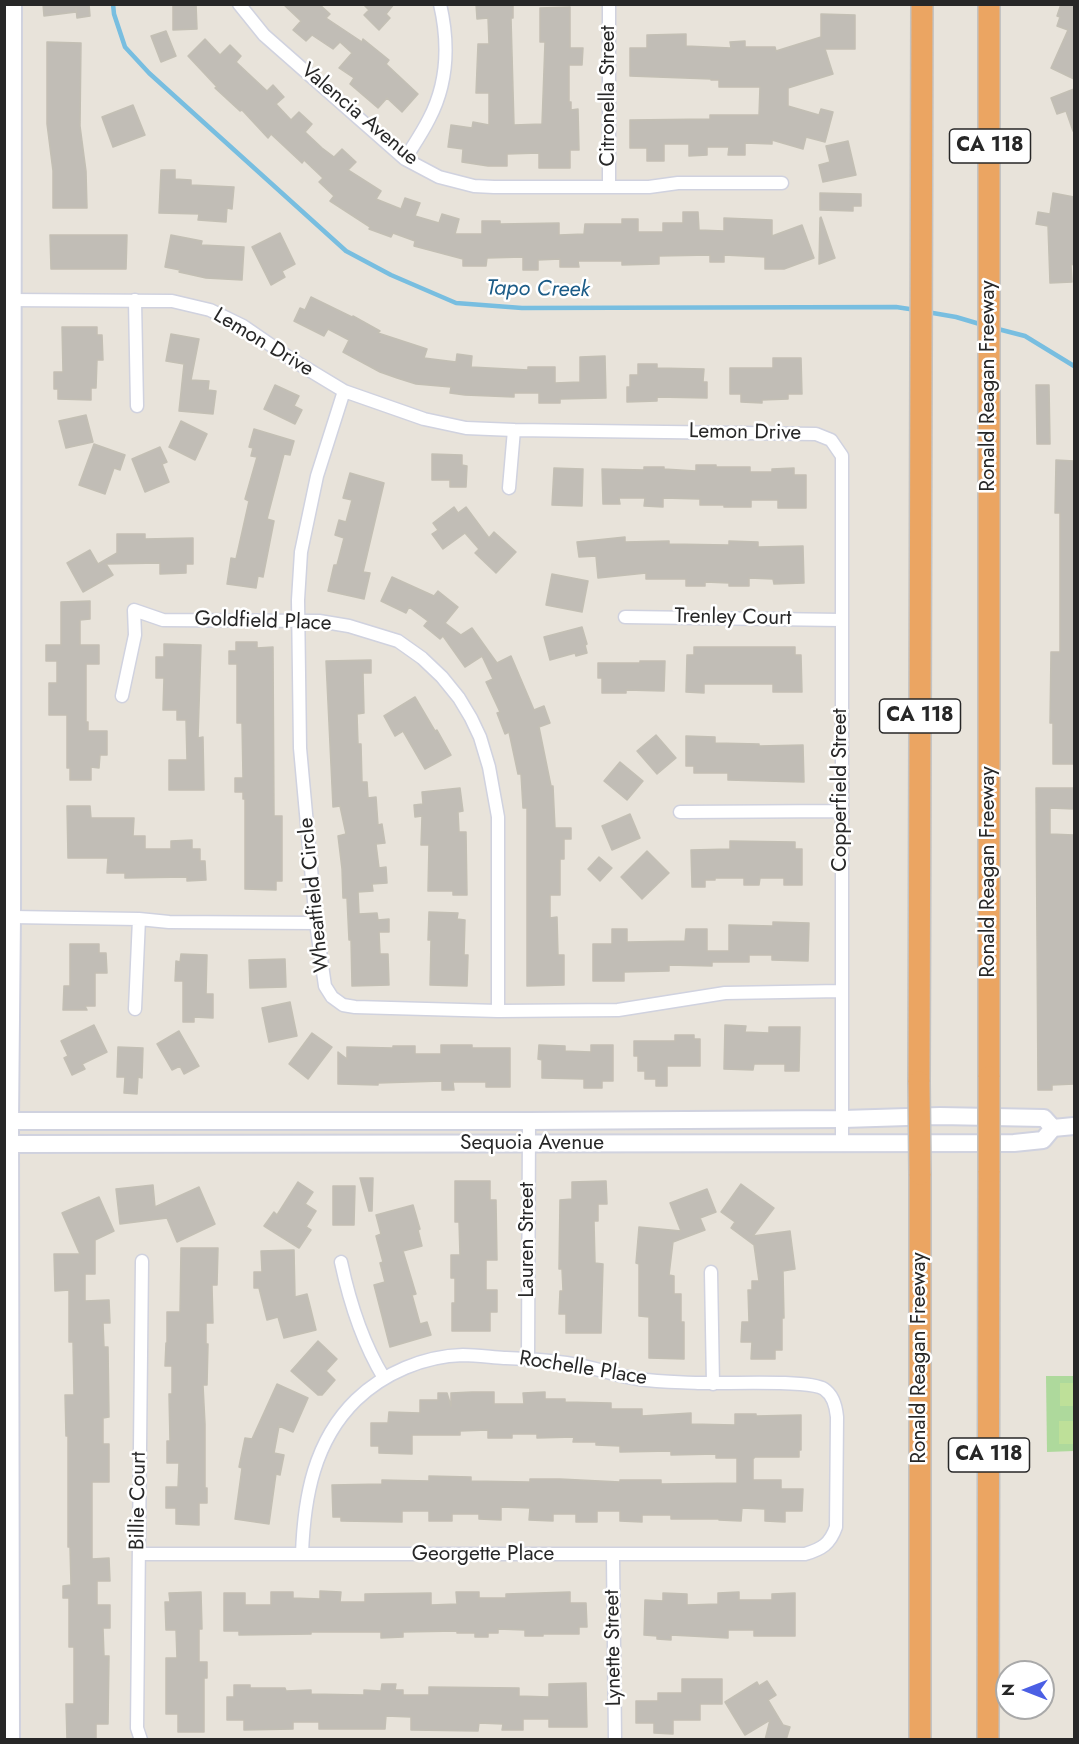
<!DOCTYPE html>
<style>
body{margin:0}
#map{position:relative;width:1079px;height:1744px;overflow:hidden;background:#e8e3da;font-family:Jost,sans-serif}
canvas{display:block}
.frame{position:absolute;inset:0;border:6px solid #272727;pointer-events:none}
.north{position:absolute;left:995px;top:1660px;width:60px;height:60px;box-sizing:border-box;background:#fff;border:2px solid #a9a9a9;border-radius:50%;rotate:270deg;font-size:16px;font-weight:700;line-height:24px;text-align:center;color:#272727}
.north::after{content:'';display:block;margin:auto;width:21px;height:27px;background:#4b5fe4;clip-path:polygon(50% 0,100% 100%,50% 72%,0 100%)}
</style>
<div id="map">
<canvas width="1079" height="1744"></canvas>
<div class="frame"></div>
<div class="north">N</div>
</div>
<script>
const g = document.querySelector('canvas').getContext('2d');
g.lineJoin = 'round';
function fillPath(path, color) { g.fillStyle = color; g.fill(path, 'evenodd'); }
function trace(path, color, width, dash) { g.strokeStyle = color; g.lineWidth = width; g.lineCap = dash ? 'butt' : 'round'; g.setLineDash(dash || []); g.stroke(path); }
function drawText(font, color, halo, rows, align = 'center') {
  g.font = font + ' Jost,sans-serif'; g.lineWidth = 5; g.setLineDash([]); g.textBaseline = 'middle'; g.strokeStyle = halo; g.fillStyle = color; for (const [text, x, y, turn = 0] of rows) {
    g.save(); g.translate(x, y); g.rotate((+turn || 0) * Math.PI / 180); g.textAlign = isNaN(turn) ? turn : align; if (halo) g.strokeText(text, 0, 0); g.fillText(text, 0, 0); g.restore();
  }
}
const green = new Path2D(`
 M1046 1376H1074V1451L1047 1452Z`);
const pitch = new Path2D(`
 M1060 1383H1074V1406H1060Z
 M1059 1421H1074V1444H1059Z`);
const stream = new Path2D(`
 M113 4 114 14 125 47 149 73 346 251 391 275 456 303 522 308 896 307 916 310
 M927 312 956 317 983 325
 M994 328 1025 336 1074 366`);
const building = new Path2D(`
 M43 4H89L90 16 77 18 76 8V12L44 16Z
 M173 4H196L197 29 173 30Z
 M283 4H319L330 14 326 18 362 42 363 39 389 60 386 64 418 94 402 112 387 98 378 108 350 84 354 78 339 68 352 53 340 42 333 49 312 35 306 41 293 30 301 21Z
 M363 4H394L386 14 390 18 379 30 364 15 369 10Z
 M476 4H513V18H511L514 125 542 124 545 42H540V8L570 7V48H583L582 65H569V102H571V110L578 109 579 150H570V168H539V153L507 154V166H488L462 162 463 149 448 147 451 125 472 128 473 122 489 125V93H476L478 44H489L488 18 477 19Z
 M1061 4H1074V79L1051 68 1068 30 1057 26 1060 17 1057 16Z
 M821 14 855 15V49H825L833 74 788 88V106L819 115 821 109 833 112 825 142 806 137 803 149 772 140V144L745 143V155H728L729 147H707V155L689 156V144H664V161H647V148H630V120L710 119V115H759L760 87H719V80H711V79L630 76V48H647V35L686 34V46L731 48 730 42 745 41V47H775L776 51 821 37Z
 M166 31 176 56 161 62 151 36Z
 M205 39 220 55 230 45 241 56 236 62 267 91 273 85 284 97 276 104 291 120 299 112 312 124 305 132 322 148 334 157 342 149 356 162 348 170 381 191 376 199 401 209 405 198 420 203 415 216 439 223 442 214 459 219 455 234H482V221H500V224L559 223V235L584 234 585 224H622V219H638V232H663V223H683V212H698L699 230 724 231V218L772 220V236L802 225 814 258 784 269H765V257L724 255V262H710V255L659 256V264L622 265V261H578L579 267H560V259L538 260V270H523V257L487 258 486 266H463V259L414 246 415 241 393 233 391 237 369 229 370 227 330 201 334 196 319 182 323 178 304 160 302 163 271 134 268 138 242 110 240 111 215 88 217 87 188 56Z
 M47 42 81 43 80 126 86 171 87 208H53V171L47 124Z
 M1074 89V131H1073L1066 111 1057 114 1051 98Z
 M133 105 145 135 113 147 102 117Z
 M848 141 856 175 823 182 819 165 830 162 826 146Z
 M161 170H175V179L191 180V185L234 187 232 209 227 208 226 222 198 220 199 214 159 213Z
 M820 193 861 194V206H853V211L820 210Z
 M1053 193 1074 197V264L1071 265 1072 282 1050 283 1048 226 1036 224 1038 212 1050 214Z
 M821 217 835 258 819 264 820 218Z
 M280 233 295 264 282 271 285 277 271 285 252 247Z
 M50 235H127L126 269H51Z
 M171 235 202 241 201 245 244 247 242 280 206 278 179 272 180 270 165 267Z
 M311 297 352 317 353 316 380 331 378 333 427 349 424 358 456 362 457 354 472 356 471 367 528 370V367H555V383L580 382V357L605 356 606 398 560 399V403H539V393H514V397L465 395 450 393 451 387 416 384 397 378 380 372 343 352 349 340 328 329 324 336 294 321 300 308 305 310Z
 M62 327H97V335H102L103 360H97L96 388H91V400L58 399V389H54V372H63Z
 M171 334 199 339 191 380 209 381 208 390 216 391 213 414 179 411 184 364 166 361Z
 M773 358H801L802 394H788V399L762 400V403L741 402V394H730V368H773Z
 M638 364H657V368L704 369 703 382H707V398L657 397V401L627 402V387H630V375H638Z
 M275 385 299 396 294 406 302 410 295 424 264 409Z
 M1036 385H1049L1050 444H1037Z
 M86 415 93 442 66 448 59 421Z
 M181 421 207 434 195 460 169 447Z
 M254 429 294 441 290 455 284 454 267 519 274 521 263 577 258 576 256 588 227 584 231 558 236 559 249 501 245 499 257 457 251 456 253 448 249 447Z
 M94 444 125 455 120 470 114 468 105 494 79 485Z
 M160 447 167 462 162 464 169 482 145 492 132 459Z
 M432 454 462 455V465L467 466 466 487H450V480H432Z
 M1056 460 1074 461V764H1053V723H1050L1051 652H1060V513H1055Z
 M696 465H716V467H750V472H772V469L794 468V475H806V508H778V500H751V507H724V505H700V499L663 498V507L644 506 645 498H619L620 504H603L602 469 644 470V467H664V469L696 471Z
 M554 468 583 469 582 506 552 505Z
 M350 473 384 483 363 572 370 573 364 599 328 591 334 565H337L344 538 335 535 339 520 346 522 352 500 343 498Z
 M454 507 458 513 466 507 489 538 494 532 516 552 496 573 475 553 479 549 465 533 443 549 432 534 438 530 433 523Z
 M117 534H145V539L193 538V564H186V573L160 574V563L106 564 113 575 83 592 67 563 90 550 98 564 117 553Z
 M625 537V542L669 541V544L729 545V541L758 542V547L803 546 804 583 774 584 773 579 749 578V586H729V583L705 582V586H686V579H646V573L598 578 596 556 579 557 577 542Z
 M552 574 588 581 582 612 546 605Z
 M392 577 434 596 438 591 458 607 445 623 461 635 472 628 497 663 511 656 534 710 544 706 550 723 539 727 551 786H553L555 828H571V839H564V859H560V895H550V918L557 917 558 955H564V985L527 986V808H523L521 774H518L509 732 505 734 497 713 500 712 486 682 493 679 482 656 465 667 443 636 440 639 424 626 428 621 409 607 406 613 381 601Z
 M90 601V619L80 620V645H99V664H86V722H88V731H107V755H100L99 768 91 767V780H70V768H67V715H49V683H57V661H46V645H61V602Z
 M582 627 587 644 585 645 587 653 576 656 575 653 550 660 544 637Z
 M236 642H257V648L273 647 274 816H282V881H276V890L245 889V799H243V792H235V778H243L242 723H237V664H229V651H236Z
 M164 644 201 645 198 738 203 737 204 790H169V760H187L186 720H177V710H163L164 678H156V657H164Z
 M694 647H795V655H801L802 692H773V684H704V693L686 692 687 655H694Z
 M371 660V673H363L364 713 357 714 358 744H361L362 782H367L368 798 376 797 378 825 382 824 385 843 376 844 379 868 386 867 387 883 372 884 373 891 358 892 359 914 377 913 378 920 389 919V932H379L380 954H388L389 985 352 986 351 940H349L347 898H343L342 869 338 836 346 834 340 806 333 807 326 661Z
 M640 661H665L664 691 626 690V693H602V678H598V663H640Z
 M415 697 435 731 437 730 451 755 425 769 403 731 395 736 384 716Z
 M656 735 676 758 657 774 637 751Z
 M686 736 715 737V743L759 744V746L803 745 804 782 728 780V773H694V766H686Z
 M620 762 643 781 627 800 604 781Z
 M460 788 463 811 458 812 459 832H466L467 895H453V891H428L429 845H421L422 816 415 817 414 805 423 804 422 792Z
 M1036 788H1074V809L1050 808V834L1074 835V1084L1052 1085V1090H1038Z
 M67 806H90L91 818H134L133 836H145V849H171V841L192 840V849H200V861H205L206 880 187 881V877L125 878V873H107L108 858H68Z
 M630 814 640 838 612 850 602 826Z
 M730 841 795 842V849H802V885H784V878H760L759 885H744V878H715V880H705V887H692L691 850 730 849Z
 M647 851 669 873 642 899 621 877Z
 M599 857 612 868 600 881 588 869Z
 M429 912 458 913 457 919 465 920 464 955H468L467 986 430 985 431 940H428Z
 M773 922 809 923 808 961 772 960V955H749V962H712V966L669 965V971L624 972V981H593V944H612V929H627V942L685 941 686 929H707V951H729V925L773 926Z
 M70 944H99V953H106L107 973H95V1006H85L87 1010H63L64 986H70Z
 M181 954 207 955 206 994H213V1018L194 1017V1022H183V981H175L176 961 180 962Z
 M285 959 286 987 250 988 249 960Z
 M290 1002 297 1036 269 1042 262 1008Z
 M94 1025 107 1052 82 1064 85 1069 72 1075 64 1058 68 1056 61 1041Z
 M725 1025 746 1026 745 1032 769 1033V1027H800L799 1071H785V1064H754L753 1070 724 1069Z
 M179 1031 199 1066 184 1074 180 1066 172 1070 157 1044Z
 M312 1033 332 1047 308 1079 289 1064Z
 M675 1035H694V1039H700V1066H667V1086H656V1079H645V1071H638V1056H634V1041H675Z
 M441 1045H472V1048H510V1087H486V1082H453L454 1090H442V1081L378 1083V1085L338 1084V1052L347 1059V1047L393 1048V1046H415V1054H441Z
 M539 1045 565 1046V1051L591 1052V1045H613V1081H602V1088H584V1079L542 1078V1060L538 1059Z
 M118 1047 143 1048 142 1078 138 1077 137 1094 124 1093 125 1077H117Z
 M360 1178H373L372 1211H369Z
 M455 1181H490V1200H496L497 1260H486V1290H497V1312H490V1331H452V1303H455V1278H451V1255H460L459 1222H455Z
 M606 1181 607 1204H598V1221H594L595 1263 603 1264 601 1333H566V1314H559L560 1291H563L562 1269H559L560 1200 572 1199V1182Z
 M298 1182 313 1192 305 1204 316 1211 306 1227 311 1230 299 1248 264 1226 274 1212 277 1215Z
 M741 1184 774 1208 753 1236 790 1231 795 1269 783 1271 784 1318H782V1350H775V1359H751L752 1342H741L742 1322H749L748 1290H752V1281H759L754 1245 731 1228 735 1222 721 1212Z
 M153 1185 155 1207 199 1187 215 1224 177 1242 167 1218 120 1224 116 1189Z
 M333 1186H355L354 1225H333Z
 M707 1189 716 1212 700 1218 705 1230 673 1242 669 1275 674 1276V1294H681V1322H684V1359L649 1358V1317L639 1316V1264L636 1263 639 1227 681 1231 670 1203Z
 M99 1197 114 1231 95 1240V1274H85V1301L109 1300 110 1323H103L104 1347H108L109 1417 103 1418V1444H109V1482H92V1559L109 1558 110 1581H97V1605H110V1628H103L104 1656H109L108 1724H96V1740H67L66 1704H74V1647H69V1598H63V1586L71 1585 70 1547H68V1436H66L65 1395H74L73 1342H69V1290L55 1291 54 1254H80L62 1213Z
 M413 1205 420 1229 418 1230 422 1246 403 1251 416 1294 412 1295 420 1324 427 1322 431 1335 390 1347 374 1285 385 1282 380 1263 383 1262 376 1236 381 1234 376 1215Z
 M181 1248H218L217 1285H212L213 1323H206V1344H208L207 1385H203L205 1424V1488H207V1503H199V1525L176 1524V1508H166V1487H178L179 1463H167V1441H170L169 1394H172V1366H165L166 1343H167V1312H180Z
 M294 1250 295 1297 307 1294 316 1330 284 1338 278 1317 267 1320 259 1288H254V1272H262L261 1251Z
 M318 1341 337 1359 326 1371 335 1380 322 1395H318L291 1371Z
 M277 1384 308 1398 293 1432 279 1426 274 1453 284 1455 280 1475 276 1474 269 1524 235 1519 242 1468 239 1467 245 1438 252 1439Z
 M472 1392H494V1404H524L523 1393 545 1392V1399H565V1402L611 1403V1409H642V1416L691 1413V1424L735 1425V1414H756V1416L801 1415V1450H799V1457H755L753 1459V1480H781V1489H803L802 1511H785V1522L765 1521V1509L742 1508 741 1521 719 1520V1519H671V1515H642V1522L620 1521V1511H597V1522H576V1514H553V1521L529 1520 530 1508 501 1507V1520L479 1519V1514H452V1521H429V1511H402V1522L341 1521V1517H333L332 1485 382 1484V1480L429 1481V1476L471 1477V1481L530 1482V1479H560L620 1482V1480H661V1484L737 1483V1458H716V1454L671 1455V1451L620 1452V1446L596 1445V1442H573L574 1437 537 1438V1434H512V1438H488V1430L460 1431V1435H412V1454L379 1453V1446H371V1423H388L389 1412 420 1413V1400H438V1393H447L451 1406V1393Z
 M320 1591 341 1592 340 1602H365V1594L431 1593V1605L457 1604 456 1592H479V1598H506V1594L570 1592V1603H586L587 1627H579V1634H543V1636H525V1630L498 1629V1633H488V1637H475V1633H457V1631L403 1632V1637L381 1638V1632H311V1634L239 1635V1631H224V1593H245V1605H271V1592H293V1598L320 1599Z
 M201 1592 202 1629H199V1662H207V1678H204V1732H178V1714H166V1658H177L176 1630H166L165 1602H170L169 1593Z
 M739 1592V1600H772V1594L795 1593V1636H754V1630H728V1638L671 1635V1640L657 1639V1636L644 1635 645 1600 663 1601V1593L687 1594V1605L718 1604V1593Z
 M682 1679H722V1704H700V1720H673V1734L654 1733V1723H636V1701H658V1693H682Z
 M767 1681 776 1695 768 1700 783 1725 790 1727 786 1740H765L770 1720 745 1735 725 1702 757 1682 759 1686Z
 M586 1683 587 1727H549V1719H523V1730H502L503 1724 479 1723 478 1731 411 1730V1717L386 1716 385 1729H319V1722H293V1729L244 1730V1720H227V1697H234V1685H250V1688H285L286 1691 311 1690V1694L364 1695V1690L381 1691 382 1684H396L395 1690H403V1695H429V1687L519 1688V1696L549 1697V1684Z`);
const minor = new Path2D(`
 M239 4 264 35 405 159 439 177 474 186 494 187H649L678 183H782
 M609 4V187
 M405 159C413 146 422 133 429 119 448 83 449 43 440 4
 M7 300 172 301 210 310 243 326 291 359 344 391 424 419 466 428 514 430 816 434 831 440 842 456V1144
 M135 300 137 406
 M344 391 317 476 301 552 298 600 300 748 316 923 325 986 332 997 343 1005 355 1007 498 1011 618 1010 725 993 841 991
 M509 488 514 430
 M625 617 841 620
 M122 696 135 635 134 610 163 620 319 621 349 626 398 641 422 658 442 677 459 698 471 718 480 737 489 767 498 817V1011
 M680 812 841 811
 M12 917 139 919 169 922 316 923
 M135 1009 139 919
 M341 1262C350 1304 362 1342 384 1378
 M711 1272 713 1384
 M528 1359 529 1121
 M139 1554H805C822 1549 830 1544 836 1527L837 1417C836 1406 833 1395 824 1389 809 1379 722 1384 698 1383 678 1382 658 1382 638 1379 616 1376 594 1367 572 1364 550 1360 526 1359 504 1358 490 1357 476 1355 463 1355 424 1356 384 1373 356 1400 314 1441 304 1497 302 1554
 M613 1556 615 1740
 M141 1740 137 1728 142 1261`);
const secondary = new Path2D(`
 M4 1121H529L843 1119 940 1116 1044 1118 1053 1128 1074 1126
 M4 1144 1014 1143 1043 1140 1053 1128
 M11 1740 10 1121 12 917 13 4`);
const motorway = new Path2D(`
 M989 4V1077
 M919 1082 922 4
 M920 1740V1174
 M988 1740 989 1171`);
const motorwayBridge = new Path2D(`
 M989 1077V1171
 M919 1082 920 1174`);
const shields = [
 [990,146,81],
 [920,716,81],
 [989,1455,81]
];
const shieldNames = [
 ["CA 118",990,146],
 ["CA 118",920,716],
 ["CA 118",989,1455]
];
const streetNames = [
 ["Citronella Street",609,96,-90],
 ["Valencia Avenue",359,115,40],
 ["Lemon Drive",263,343,31],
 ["Ronald Reagan Freeway",989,386,-90],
 ["Lemon Drive",745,433,1],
 ["Trenley Court",733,618,1],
 ["Goldfield Place",263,622,2],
 ["Copperfield Street",841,790,-90],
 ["Ronald Reagan Freeway",989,872,-90],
 ["Wheatfield Circle",315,895,-96],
 ["Sequoia Avenue",532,1144],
 ["Lauren Street",528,1240,-90],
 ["Ronald Reagan Freeway",920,1358,-90],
 ["Rochelle Place",583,1369,9],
 ["Billie Court",139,1501,-89],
 ["Georgette Place",483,1555],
 ["Lynette Street",614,1648,-91]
];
const waterNames = [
 ["Tapo Creek",538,290,1]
];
fillPath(green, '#aed99c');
fillPath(pitch, '#bee099');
trace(stream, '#78bee0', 4.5);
fillPath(building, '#c1bdb6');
trace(building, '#c3bfb4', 1.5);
trace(minor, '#d0d2df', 15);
trace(secondary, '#d0d2df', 20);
trace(motorway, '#c3c3c3', 24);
trace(minor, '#fff', 12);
trace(secondary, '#fff', 16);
trace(motorway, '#eba562', 21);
trace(motorwayBridge, '#c3c3c3', 24, []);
trace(motorwayBridge, '#eba562', 21);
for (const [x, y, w] of shields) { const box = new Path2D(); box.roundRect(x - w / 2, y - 17, w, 34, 4.5); g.fillStyle = '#fff'; g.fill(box); trace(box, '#272727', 1.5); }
drawText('bold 20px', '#272727', null, shieldNames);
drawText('21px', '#272727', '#fff', streetNames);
drawText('italic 22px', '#1c5c87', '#fff', waterNames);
</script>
